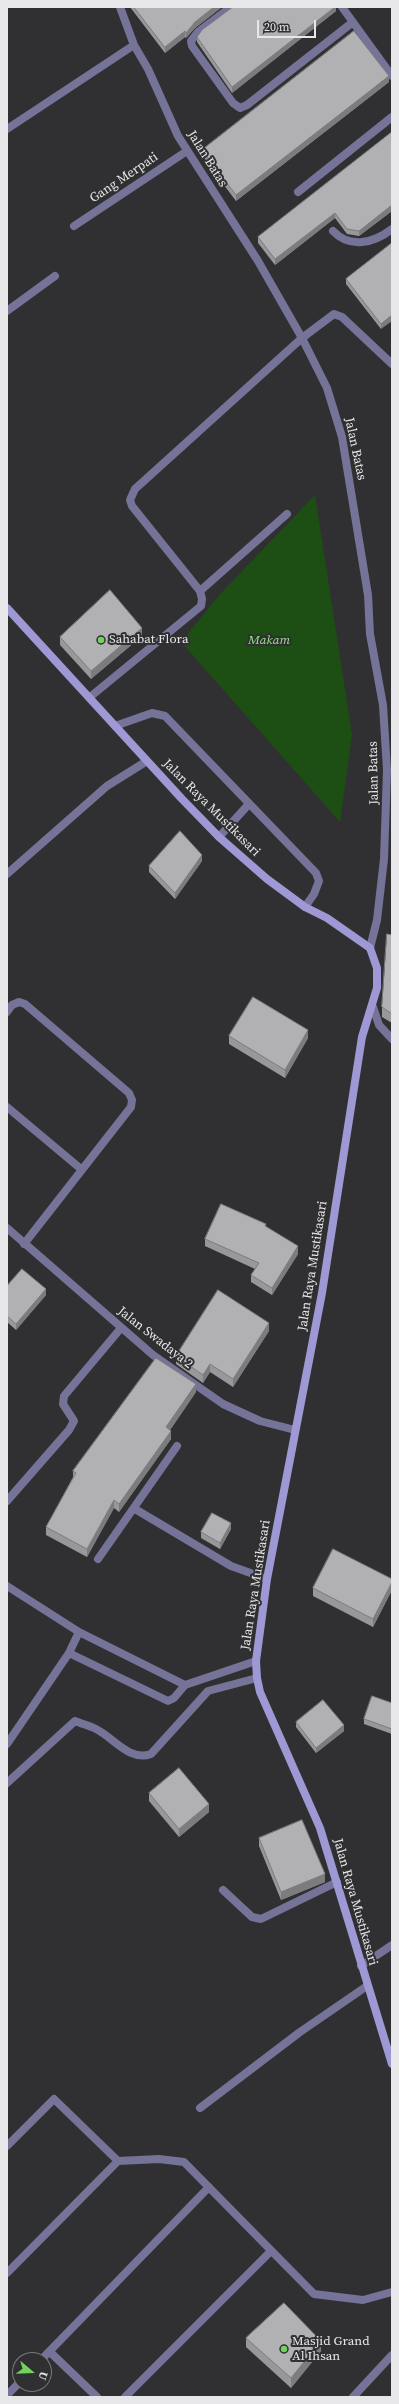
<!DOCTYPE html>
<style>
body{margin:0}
#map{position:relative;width:399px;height:2404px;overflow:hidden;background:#303032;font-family:"Source Serif 4",serif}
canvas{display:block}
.frame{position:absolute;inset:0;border:8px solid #e7e7e9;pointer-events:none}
.north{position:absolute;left:12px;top:2352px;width:40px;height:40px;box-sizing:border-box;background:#303032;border:1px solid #79797b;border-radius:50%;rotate:109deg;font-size:11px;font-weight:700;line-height:16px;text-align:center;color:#e7e7e9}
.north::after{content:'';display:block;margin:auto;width:14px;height:18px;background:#71d35e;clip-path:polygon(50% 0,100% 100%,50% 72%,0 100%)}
.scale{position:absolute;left:257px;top:20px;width:59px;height:18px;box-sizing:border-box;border:2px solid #e7e7e9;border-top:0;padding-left:5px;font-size:12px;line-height:14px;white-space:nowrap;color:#e7e7e9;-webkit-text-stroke:3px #303032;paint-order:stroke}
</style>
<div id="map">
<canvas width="399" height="2404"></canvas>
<div class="frame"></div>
<div class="north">U</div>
<div class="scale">20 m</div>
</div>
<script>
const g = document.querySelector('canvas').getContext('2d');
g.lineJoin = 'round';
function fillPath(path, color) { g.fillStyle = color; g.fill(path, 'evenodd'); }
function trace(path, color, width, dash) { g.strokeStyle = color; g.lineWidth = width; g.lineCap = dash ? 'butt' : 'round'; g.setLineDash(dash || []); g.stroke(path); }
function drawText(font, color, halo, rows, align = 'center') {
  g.font = font + ' "Source Serif 4",serif'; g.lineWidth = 4; g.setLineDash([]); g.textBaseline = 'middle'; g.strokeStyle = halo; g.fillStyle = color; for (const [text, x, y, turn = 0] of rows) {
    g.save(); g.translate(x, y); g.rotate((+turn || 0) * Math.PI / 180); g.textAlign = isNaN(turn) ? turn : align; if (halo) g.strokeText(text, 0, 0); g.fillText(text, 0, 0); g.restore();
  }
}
const green = new Path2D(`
 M315 495 352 735 340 822 181 642 222 592Z`);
const service = new Path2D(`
 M115 726 152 713 165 716 316 873 319 881 314 894 305 907
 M219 837 248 805
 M135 1509 231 1566 267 1579
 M98 1559 177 1446
 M223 1890 252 1917 261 1919 337 1882
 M353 2397 392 2355`);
const minor = new Path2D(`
 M120 7 134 45 148 69 178 136 258 261 302 338 327 388 342 437 368 595 370 634 383 705 387 770 384 859 377 920 370 948
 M231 7 198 32 191 41 192 46 233 103 240 108 247 105 353 22
 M342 7 392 76
 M7 129 134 45
 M298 192 392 117
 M74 226 187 151
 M333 231C350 249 374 243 392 229
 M7 311 55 276
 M200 591 287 514
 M90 697 201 606 202 599 200 591 132 506 130 500 135 489 302 338 334 314 342 317 392 364
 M7 874 107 786 147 761
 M7 1012 12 1005 19 1002 25 1004 129 1093 132 1100 131 1107 24 1244
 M7 1107 81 1169
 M7 1228 153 1355 223 1404 260 1421 295 1430
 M7 1501 69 1430 74 1421 63 1404 64 1396 121 1328
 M7 1586 79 1632 185 1685
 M69 1653 168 1701 174 1698 185 1685 256 1661
 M7 1744 69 1653 79 1632
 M7 1783 75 1721C82 1724 90 1726 96 1729 114 1738 130 1762 151 1754L208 1691 257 1678
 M361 1966 392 1945
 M200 2108 300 2032 367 1986
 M7 2146 54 2099 118 2161
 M7 2273 118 2161 159 2159 184 2162 314 2294 363 2300 392 2292
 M50 2352 97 2397
 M41 2360 209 2187
 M7 2395 20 2382
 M125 2397 271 2251`);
const tertiary = new Path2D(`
 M373 1007 379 1025 392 1039`);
const secondary = new Path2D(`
 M7 608 182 799 219 837 267 879 305 907 327 918 370 948 377 968V988L362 1037 322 1293 267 1579 256 1661 257 1678 260 1692 320 1828 392 2064`);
const wall = new Path2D(`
 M130 7H222L195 28 186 38 185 37 165 53Z
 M336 7V11L232 93 197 42V37Z
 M389 82 236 201 202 156V150Z
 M392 132V211L359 236 347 234 335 218 275 265 258 243V237Z
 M392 243 381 329 346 284V279Z
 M142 636 91 679 60 645V637Z
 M202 861 175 899 149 872V866Z
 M392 935V1023L382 1017V1007Z
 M229 1036 308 1038 285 1078 229 1044Z
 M266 1226 298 1254 272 1295 251 1282V1275L255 1269 205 1246V1239Z
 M7 1286 46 1295 16 1330 7 1322Z
 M269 1331 233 1387 210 1372 203 1383 176 1364V1356Z
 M196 1392 170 1430 171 1439 119 1512 114 1508 87 1557 46 1535V1527L73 1477V1471Z
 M231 1529 220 1549 201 1538V1532Z
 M392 1579V1590L373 1627 313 1596V1588Z
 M392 1702V1734L364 1724V1719L392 1703Z
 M296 1722 344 1731 316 1753 296 1727Z
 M149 1793 209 1812 179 1837 149 1801Z
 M259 1838 325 1882 281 1900 259 1846Z
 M246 2338 321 2351 291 2388 246 2347Z`);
const shadedWall = new Path2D(`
 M214 7H222L195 28 186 38V33L195 22Z
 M335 7H336V11L232 93V87Z
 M185 31V37L165 53V47Z
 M389 76V82L236 201V195Z
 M392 205V211L359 236V231Z
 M335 213V218L275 265V259Z
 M392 315V321L381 329V324Z
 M142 628V636L91 679V671Z
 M202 855V861L175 899V893Z
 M308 1030V1038L285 1078V1070Z
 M298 1246V1254L272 1295V1288Z
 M46 1289V1295L16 1330V1324Z
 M269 1323V1331L233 1387V1379Z
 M210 1364V1372L203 1383V1375Z
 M196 1384V1392L166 1436V1427Z
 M171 1431V1439L119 1512V1504Z
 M114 1500V1508L87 1557V1549Z
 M231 1523V1529L220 1549V1543Z
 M392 1582V1590L373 1627V1619Z
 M344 1725V1731L316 1753V1748Z
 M209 1804V1812L179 1837V1829Z
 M325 1874V1882L281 1900V1892Z
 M321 2341V2351L291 2388V2378Z`);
const building = new Path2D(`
 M134 7H214L195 22 186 33 185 31 165 47Z
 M233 7H335L232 87 197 37 202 30Z
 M354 31 389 76 236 195 202 150Z
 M392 132V205L359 231 347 229 335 213 275 259 258 237Z
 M392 243V315L381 324 346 279Z
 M110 590 142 628 91 671 60 637Z
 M180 831 202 855 175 893 149 866Z
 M387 934 392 935V1014L382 1007Z
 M253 997 308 1030 285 1070 229 1036Z
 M221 1204 266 1224 265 1226 298 1246 272 1288 251 1275 259 1263 205 1239Z
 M22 1269 46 1289 16 1324 7 1316V1286Z
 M218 1290 269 1323 233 1379 210 1364 203 1375 176 1356Z
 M156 1358 196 1384 166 1427 171 1431 119 1504 114 1500 87 1549 46 1527 76 1473 73 1471Z
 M212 1513 231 1523 220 1543 201 1532Z
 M333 1549 392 1579V1582L373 1619 313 1588Z
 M372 1696 392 1703V1702V1729L364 1719Z
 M323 1700 344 1725 316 1748 296 1722Z
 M179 1768 209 1804 179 1829 149 1793Z
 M302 1820 325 1874 281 1892 259 1838Z
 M284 2303 321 2341 291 2378 246 2338Z`);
const markers = [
 [101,640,4,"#71d35e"],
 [284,2349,4,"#71d35e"]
];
const streetNames = [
 ["Jalan Batas",207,159,58],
 ["Gang Merpati",124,178,-34],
 ["Jalan Batas",355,449,78],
 ["Jalan Batas",374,773,-91],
 ["Jalan Raya Mustikasari",211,808,45],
 ["Jalan Raya Mustikasari",313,1266,-81],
 ["Jalan Swadaya 2",155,1338,38],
 ["Jalan Raya Mustikasari",256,1585,-81],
 ["Jalan Raya Mustikasari",355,1902,74]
];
const poiNames = [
 ["Sahabat Flora",109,640],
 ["Masjid Grand",292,2342],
 ["Al Ihsan",292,2357]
];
const parkNames = [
 ["Makam",269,641]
];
fillPath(green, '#1d4e13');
trace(service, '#767399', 8);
trace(minor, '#767399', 8);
trace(tertiary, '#767399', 8);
trace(secondary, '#9e98d4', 8);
fillPath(wall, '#98989b');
fillPath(shadedWall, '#7c7c7e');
fillPath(building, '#b1b1b4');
trace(building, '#7c7c7e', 1);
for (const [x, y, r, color] of markers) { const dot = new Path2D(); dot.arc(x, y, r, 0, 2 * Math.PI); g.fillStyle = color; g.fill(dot); trace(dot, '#303032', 1.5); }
drawText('13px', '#e7e7e9', '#303032', streetNames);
drawText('13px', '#e7e7e9', '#303032', poiNames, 'left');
drawText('italic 13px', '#93e883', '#303032', parkNames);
</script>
